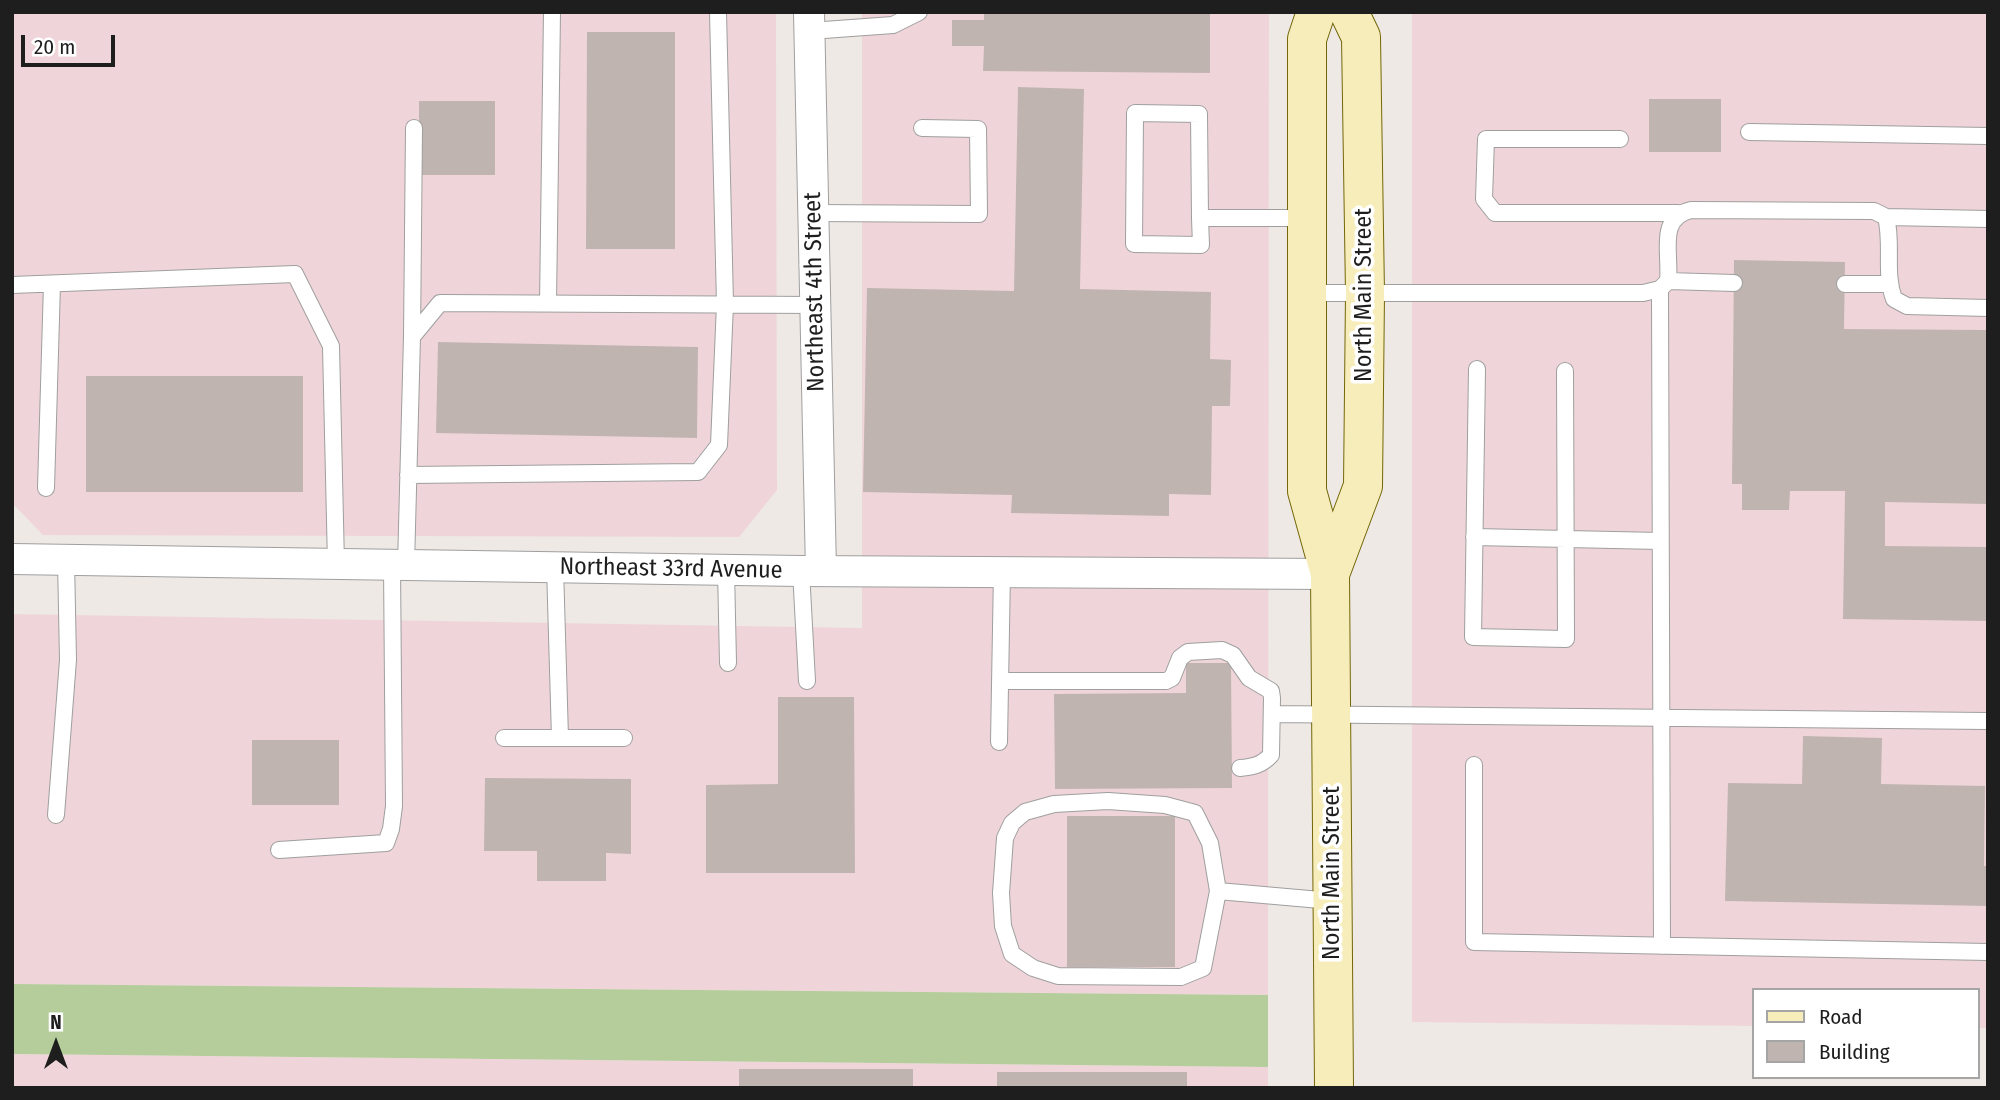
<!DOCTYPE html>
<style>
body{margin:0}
#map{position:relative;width:2000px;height:1100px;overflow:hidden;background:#efe9e5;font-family:"Fira Sans Condensed",sans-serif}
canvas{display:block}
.frame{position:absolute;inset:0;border:14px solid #1e1e1e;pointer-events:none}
.legend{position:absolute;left:1752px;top:988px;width:228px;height:91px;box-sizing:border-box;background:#fff;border:2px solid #a5a5a5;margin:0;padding:9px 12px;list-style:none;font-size:21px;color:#1e1e1e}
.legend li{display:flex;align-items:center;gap:14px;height:35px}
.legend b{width:35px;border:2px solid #a5a5a5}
.north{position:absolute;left:21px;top:1009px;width:70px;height:70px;-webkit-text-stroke:5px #fff;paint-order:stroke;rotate:0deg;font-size:19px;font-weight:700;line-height:28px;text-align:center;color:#1e1e1e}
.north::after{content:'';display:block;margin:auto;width:24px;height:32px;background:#1e1e1e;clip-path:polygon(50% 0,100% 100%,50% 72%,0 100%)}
.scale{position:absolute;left:21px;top:35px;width:94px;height:32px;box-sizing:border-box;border:4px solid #1e1e1e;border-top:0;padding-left:9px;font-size:21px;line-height:24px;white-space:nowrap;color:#1e1e1e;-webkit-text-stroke:5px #fff;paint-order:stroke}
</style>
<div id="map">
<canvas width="2000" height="1100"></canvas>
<div class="frame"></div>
<ul class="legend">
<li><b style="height:9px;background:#f7edbb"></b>Road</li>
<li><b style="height:19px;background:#c0b4b1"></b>Building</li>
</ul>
<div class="north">N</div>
<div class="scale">20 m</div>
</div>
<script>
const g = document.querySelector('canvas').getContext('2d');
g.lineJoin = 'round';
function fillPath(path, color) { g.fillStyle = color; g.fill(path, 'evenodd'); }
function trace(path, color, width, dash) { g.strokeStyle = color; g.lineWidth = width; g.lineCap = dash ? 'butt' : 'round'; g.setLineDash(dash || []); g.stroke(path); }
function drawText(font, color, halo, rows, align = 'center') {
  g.font = font + ' "Fira Sans Condensed",sans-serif'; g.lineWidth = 7; g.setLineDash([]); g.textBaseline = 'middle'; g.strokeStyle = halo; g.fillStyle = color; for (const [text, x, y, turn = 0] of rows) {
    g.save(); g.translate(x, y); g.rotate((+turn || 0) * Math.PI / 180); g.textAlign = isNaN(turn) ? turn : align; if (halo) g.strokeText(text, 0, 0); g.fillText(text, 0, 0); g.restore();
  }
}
const commercial = new Path2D(`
 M12 12H776L777 490 739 537 43 535 12 503Z
 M862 12H1269L1268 995 12 984V614L862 628Z
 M1412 12H1988V1028H1977V990H1753V1026L1412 1022Z
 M12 1054 1268 1067V1088H12Z`);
const forest = new Path2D(`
 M12 984 1268 995V1067L12 1054Z`);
const building = new Path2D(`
 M984 12H1210V73L983 71 984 46H952V20H984Z
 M587 32H675V249H586Z
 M1018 87 1084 89 1080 289 1211 292 1210 359 1231 360 1230 406H1212L1211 495 1169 494V516L1011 513 1012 495 863 492 867 288 1014 291Z
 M1649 99H1721V152H1649Z
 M419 101H495V175H419Z
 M1734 260 1845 262 1844 329 1988 330V504L1885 502V546L1988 547V621L1843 619 1845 491H1790L1789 510H1742V484H1732Z
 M438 342 698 347 697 438 436 433Z
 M86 376H303V492H86Z
 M1186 663H1231L1232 788 1055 789 1054 694 1186 693Z
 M778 697H854L855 873H706V785L778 784Z
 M1803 736 1882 738 1881 784 1985 786 1984 866H1988V906L1725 901 1728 783 1802 784Z
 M252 740H339V805H252Z
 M485 778 631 779V854L606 853V881H537V851H484Z
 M1067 816H1175V967H1067Z
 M739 1069H913V1088H739Z
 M997 1072H1187V1088H997Z`);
const lane = new Path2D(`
 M810 31 893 25 919 12
 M1749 132 1988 136
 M1620 139H1486L1484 199 1495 213H1678
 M813 213 979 214 978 129 922 128
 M1886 217 1988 219
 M1200 218 1201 245 1134 244 1135 113 1199 114 1200 218H1306
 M1668 281 1734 283
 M1845 284H1889
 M12 285 295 274 331 346 336 564
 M1660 289 1662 946
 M1306 293H1643L1660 289 1668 281C1671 253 1657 218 1691 210L1874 211 1886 217C1893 244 1884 272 1894 299L1907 306 1988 308
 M548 303 552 12
 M412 337 414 128
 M1477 369 1473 637 1566 639 1565 371
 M408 475 698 472 719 445 725 304 718 12
 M46 488 52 284
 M1474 537 1660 541
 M406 565 412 337 440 303 815 305
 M555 567 560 738H624
 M726 570 728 663
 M801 571 807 681
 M1000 681H1166L1172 678 1180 658 1188 652 1222 650 1233 655 1249 678 1271 691 1272 698 1271 755C1262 765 1253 767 1240 768
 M1273 714 1988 721
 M504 738H560
 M999 742 1002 572
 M1474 765V942L1988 952
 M56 815 68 660 66 560
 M279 850 386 843 391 829 394 806 392 565
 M1218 891 1210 843 1195 813 1165 805 1108 801 1054 804 1025 812 1012 823 1005 838 1001 893 1003 926 1012 954 1033 968 1058 976 1181 977 1203 968 1218 891 1332 901`);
const street = new Path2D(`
 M809 12 821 571
 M12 559 801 571 1330 574`);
const secondary = new Path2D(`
 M1316 12 1307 39V491L1330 574 1334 1088
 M1330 574 1363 486 1365 294 1361 37 1349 12`);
const streetNames = [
 ["Northeast 4th Street",815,292,-91],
 ["North Main Street",1364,295,-90],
 ["Northeast 33rd Avenue",671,569,1],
 ["North Main Street",1332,873,-90]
];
fillPath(commercial, '#efd5d9');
fillPath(forest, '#b5cd9b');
fillPath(building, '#c0b4b1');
trace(lane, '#9f9f9f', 18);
trace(street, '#9f9f9f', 32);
trace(secondary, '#736708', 40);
trace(lane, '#fff', 16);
trace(street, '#fff', 30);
trace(secondary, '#f7edbb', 38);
drawText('24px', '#1e1e1e', '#fff', streetNames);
</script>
